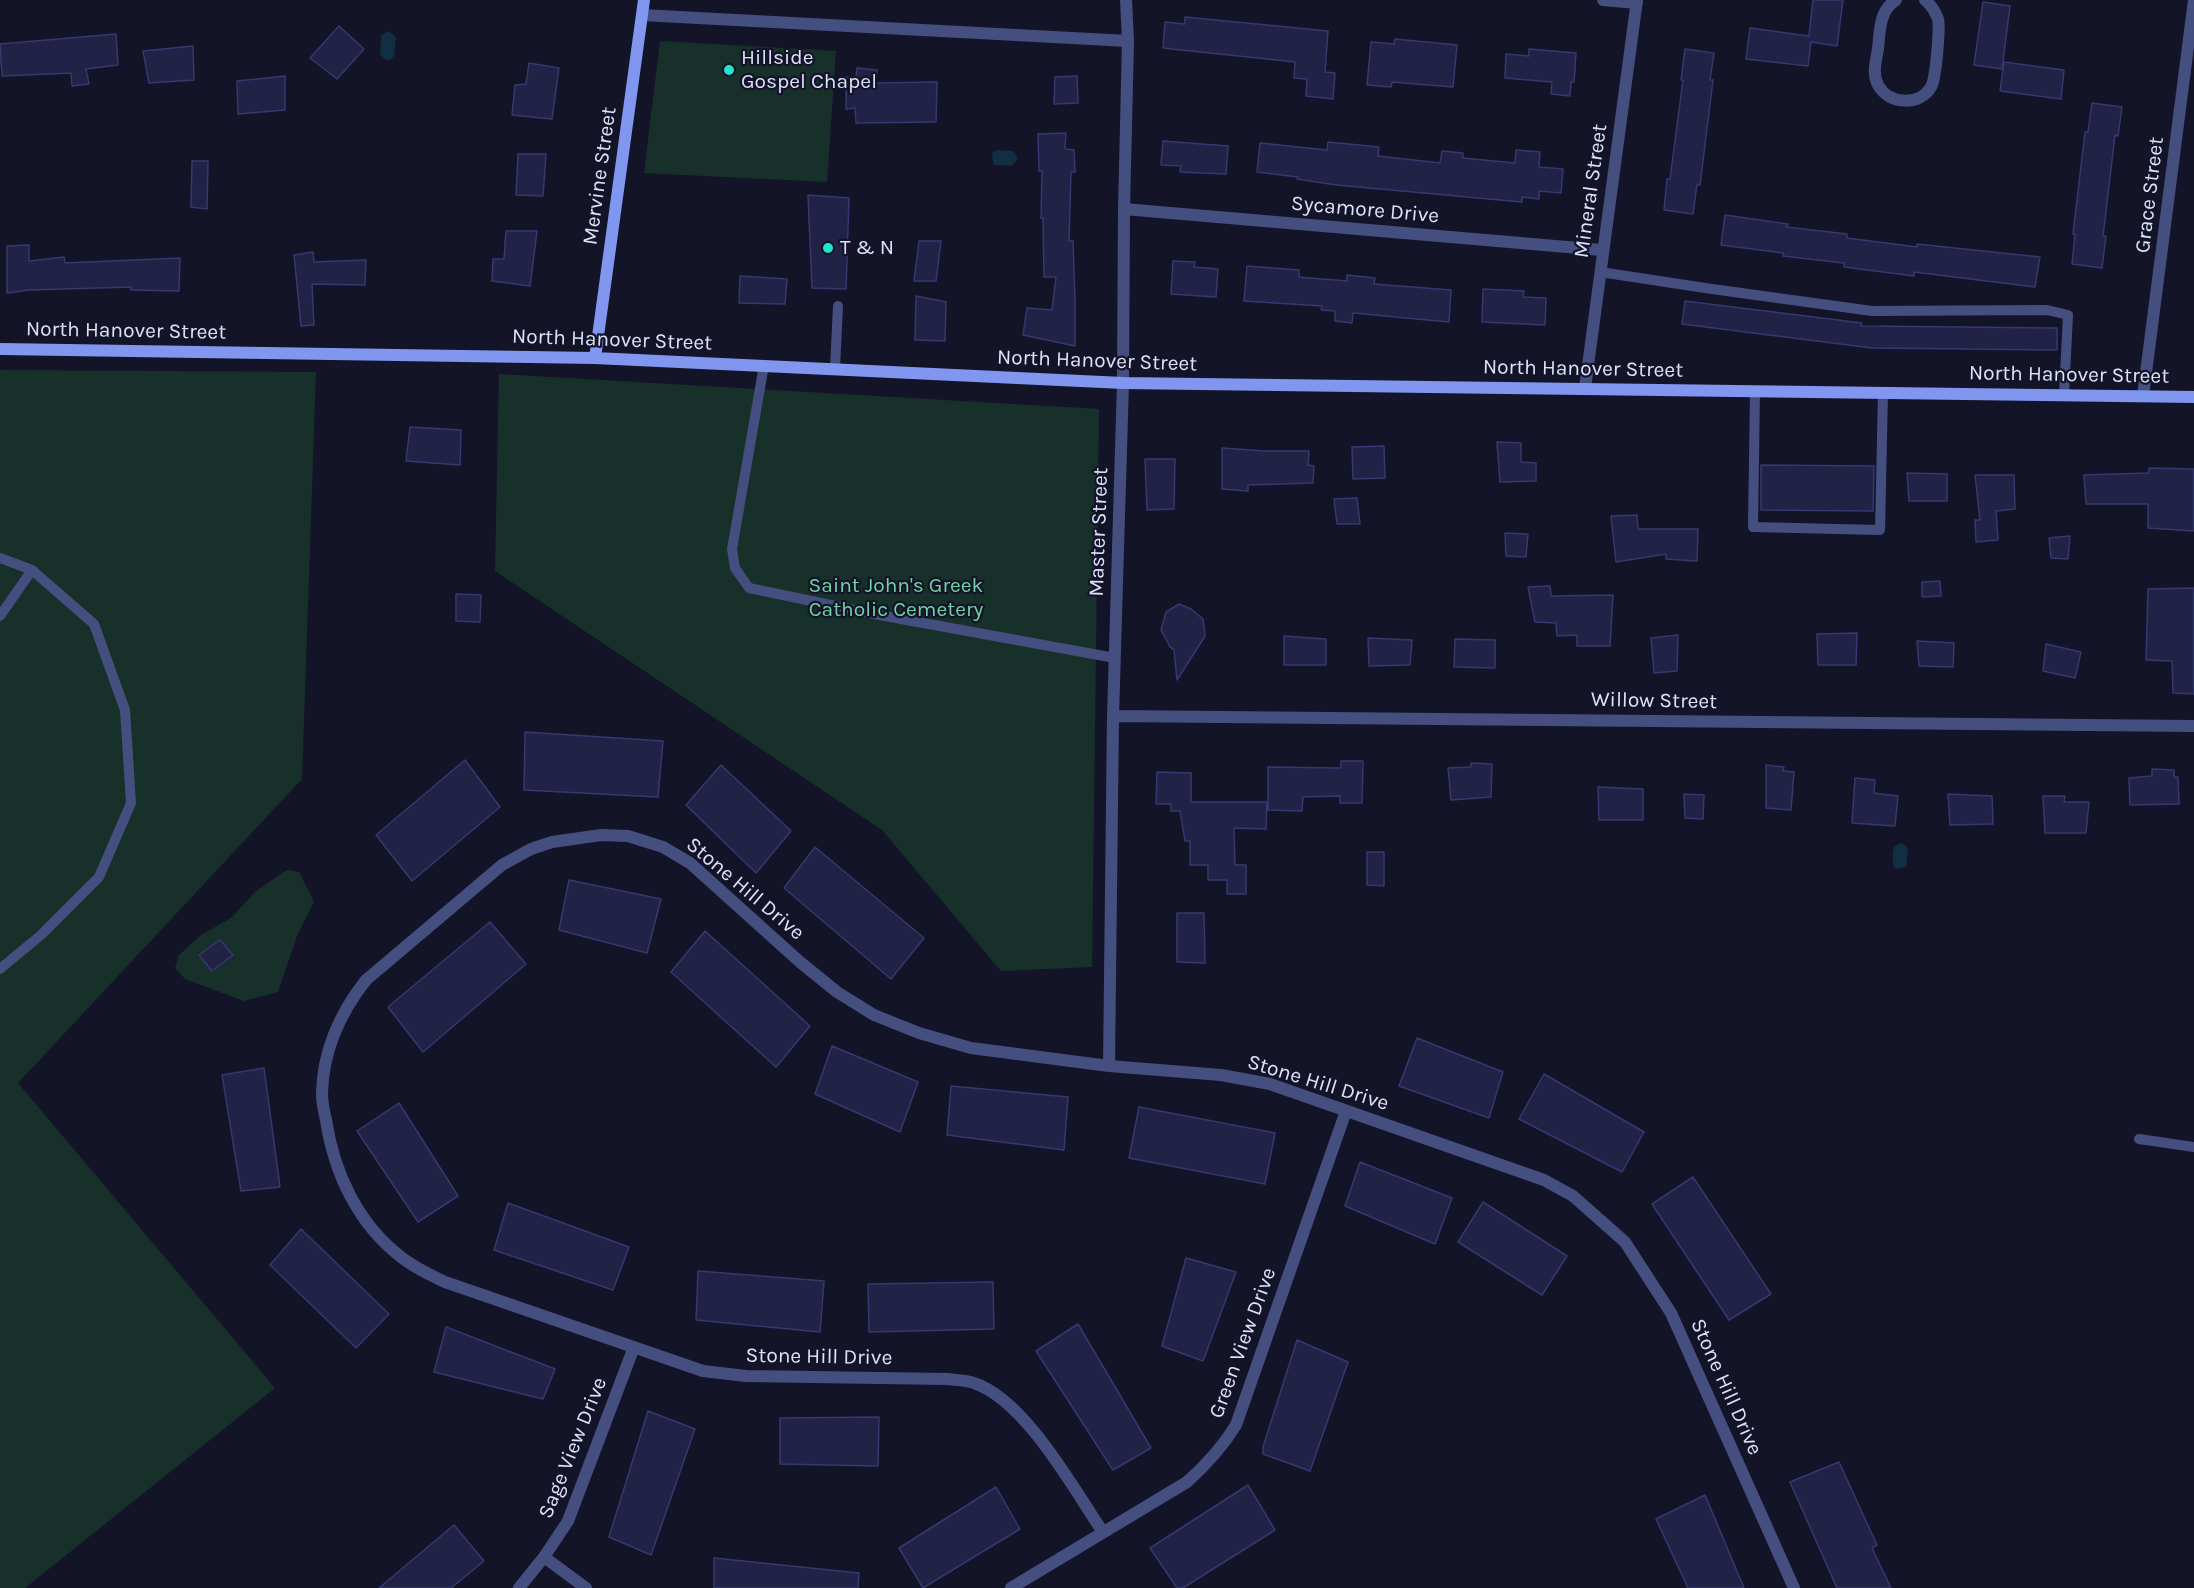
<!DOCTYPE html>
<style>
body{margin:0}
canvas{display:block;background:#131427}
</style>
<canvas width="2194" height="1588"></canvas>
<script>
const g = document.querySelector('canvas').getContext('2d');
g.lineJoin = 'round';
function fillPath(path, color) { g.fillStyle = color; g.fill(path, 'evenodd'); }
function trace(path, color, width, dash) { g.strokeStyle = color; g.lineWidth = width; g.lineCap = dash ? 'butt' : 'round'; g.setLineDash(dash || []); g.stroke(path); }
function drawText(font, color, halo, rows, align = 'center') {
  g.font = font + ' Karla,sans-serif'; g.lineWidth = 4.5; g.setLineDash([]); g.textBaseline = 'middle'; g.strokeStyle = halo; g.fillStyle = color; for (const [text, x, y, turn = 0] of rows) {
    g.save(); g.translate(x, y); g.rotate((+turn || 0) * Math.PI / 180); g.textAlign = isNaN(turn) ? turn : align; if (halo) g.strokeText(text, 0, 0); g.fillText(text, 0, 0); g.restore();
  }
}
const green = new Path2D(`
 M660 41 836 51 827 182 644 173Z
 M0 370 316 372 302 779 18 1083 275 1388 25 1588H0Z
 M499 374 1099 409 1092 967 1001 971 882 830 495 571Z
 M287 870 299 872 314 902 297 936 278 992 244 1001 185 979 175 968 179 955 201 935 231 918 256 891Z`);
const water = new Path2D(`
 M388 31 396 37 394 56 390 60H386L380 54 381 36Z
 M997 150 1013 151 1018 159 1011 166 995 165 993 162 992 153Z
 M1901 843 1906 846 1908 851 1906 867 1897 869 1894 867C1892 861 1892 853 1894 847Z`);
const building = new Path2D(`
 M1813 0H1843L1837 46 1811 42 1808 66 1746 59 1750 28 1809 36Z
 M1983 2 2010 6 2002 69 1974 65Z
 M1185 17 1328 31 1325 72 1335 73 1333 99 1306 96 1307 79 1294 78 1295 62 1163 48 1165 22 1185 24Z
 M339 26 364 49 337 79 310 58Z
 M116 34 118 65 86 69 89 84 72 86 71 73 2 76 0 44Z
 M1395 39 1457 45 1453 87 1392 82 1391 87 1367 85 1371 42 1394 44Z
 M193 46 194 80 149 83 143 51Z
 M1529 49 1576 53 1574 82H1571L1570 96 1551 94 1552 82 1505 78 1506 54 1529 56Z
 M1685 49 1714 53 1710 80H1713L1700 185 1697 184 1693 214 1664 210 1667 179H1670L1683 80H1681Z
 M2004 62 2064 70 2061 99 2000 91Z
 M529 63 559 68 552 119 512 115 515 85 526 84Z
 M857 68 877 70 876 83 937 82 936 122 856 123 855 108 846 109V77H856Z
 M285 76V110L238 114 237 81Z
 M1077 76 1078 103 1054 104 1055 77Z
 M2092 103 2122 107 2118 136 2115 135 2103 236H2106L2102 268 2072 264 2075 234H2073L2085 132H2088Z
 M1066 133 1065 149 1074 150 1075 172H1071L1069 241H1073L1075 301V346L1023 335 1027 308 1052 310 1056 277H1044L1043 218H1041L1042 171H1039L1038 134Z
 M1163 141 1228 146 1226 174 1180 172 1181 166 1161 165Z
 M1328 142 1379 147 1378 156 1440 163 1442 151 1463 153V158L1515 163 1516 150 1540 152 1539 167 1563 169 1561 193 1539 191V199L1522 197V202L1336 185 1297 179 1298 177 1257 172 1260 143 1327 150Z
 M518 154H546L543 196 516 195Z
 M192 161H208L207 209 191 207Z
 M808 195 849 198 846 289 812 288Z
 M1725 215 1788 224 1786 227 1847 234V238L1917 247V244L2040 257 2035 287 1914 272V276L1844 267V263L1783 256V253L1721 245Z
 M506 231H537L530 286 492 281 493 259H504Z
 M919 241H941L936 281H914Z
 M29 245V261L64 257 65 263 180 258 179 291 131 290V287L29 290 7 293V246Z
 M313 252 314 262 366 260 365 285 312 284 314 325 301 326 294 255Z
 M1173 261 1195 262 1194 267 1218 269 1216 297 1171 294Z
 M1247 266 1299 270V277L1347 281V275L1375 278 1374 284 1451 290 1449 322 1353 313 1352 323 1335 321V311L1321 310 1322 306 1244 301Z
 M740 276 787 279 785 304 739 303Z
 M1483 289 1524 291 1523 297 1546 298 1545 325 1482 322Z
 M916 296 946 302 945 341 915 340Z
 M1685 301 1862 323 1861 326 2057 328V350L1872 348 1682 324Z
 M410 427 461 430 460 465 406 461Z
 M1497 442 1521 443V462L1536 463V481L1500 482Z
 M1384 446 1385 478 1353 479 1352 447Z
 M1222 448 1264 451H1309L1308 465 1314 466 1313 483 1248 485V491L1222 489Z
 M1145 459H1175L1174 509 1147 510Z
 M1761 465 1874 466 1873 511 1761 510Z
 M2149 468 2194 469V531L2148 528V504H2086L2084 475 2149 473Z
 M1907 473 1947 474V501H1909Z
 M1975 475H2014L2015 509 1996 511 1998 540 1976 542 1975 520H1980Z
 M1357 498 1360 524H1337L1334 499Z
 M1637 515 1638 529H1698L1697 561 1666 559V554L1616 562 1611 516Z
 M1505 533 1528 534 1526 557 1506 556Z
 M2070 536 2068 559 2051 558 2049 538Z
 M1940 581 1941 596 1922 597V582Z
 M1550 586 1551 596 1613 595 1610 646H1577V635L1557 636 1556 623 1535 622 1528 587Z
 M2194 588V694L2173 693 2172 661 2146 660 2148 589Z
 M456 594 481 595 480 622 456 621Z
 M1179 604 1191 609 1203 619 1205 636 1177 680 1174 650 1170 647 1161 630 1166 612Z
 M1857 633 1856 665H1818L1817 634Z
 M1678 635 1677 671 1654 673 1651 638Z
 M1284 636 1326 639V665H1284Z
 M1368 638 1412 640 1410 665 1369 666Z
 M1455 639 1495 640V668L1454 667Z
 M1917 641 1954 643 1953 667 1919 666Z
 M2046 644 2081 652 2075 678 2043 671Z
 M525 732 663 741 658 797 524 790Z
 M465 760 500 807 412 881 376 835Z
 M1341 761H1363L1362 803H1340V796L1303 797 1302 811 1268 810V767L1341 768Z
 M1471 763 1492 764 1491 797 1451 800 1448 768 1471 767Z
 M721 765 791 831 756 873 686 805Z
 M1766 765 1784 767 1783 771 1794 772 1791 810 1766 808Z
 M2152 769 2174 770V777H2178L2179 804 2130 805 2129 778 2152 776Z
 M1157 772 1191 773V802H1267L1266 829 1234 828 1235 865H1246V894H1227V880H1208V865H1190V841H1185L1180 811H1171V804H1156Z
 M1855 778 1875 780 1874 793 1898 796 1895 826 1852 823Z
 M1598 787 1643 789V820H1599Z
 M1684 794 1704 795 1703 819 1685 818Z
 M1948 794 1992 796 1993 824 1950 825Z
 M2043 796H2065L2064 802H2089L2086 833H2045Z
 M815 847 924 938 891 979 784 888Z
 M1367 852H1384V886L1367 885Z
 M569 880 661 899 647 953 559 930Z
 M1177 913H1204L1205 963 1177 962Z
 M490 922 526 964 423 1052 388 1007Z
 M705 931 810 1026 776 1067 671 972Z
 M220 940 233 955 212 971 199 955Z
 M1417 1038 1503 1072 1489 1118 1399 1086Z
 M832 1046 918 1082 900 1132 815 1094Z
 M264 1068 280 1187 241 1191 222 1075Z
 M1544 1074 1644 1132 1622 1172 1519 1119Z
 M951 1086 1068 1097 1064 1150 947 1135Z
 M399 1103 458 1196 418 1222 357 1131Z
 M1139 1107 1275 1133 1265 1184 1129 1158Z
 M1360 1162 1452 1198 1435 1244 1345 1206Z
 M1693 1177 1771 1294 1729 1320 1652 1204Z
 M1483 1202 1567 1256 1542 1295 1458 1242Z
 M508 1203 629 1247 613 1290 494 1250Z
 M301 1229 389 1314 356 1348 270 1265Z
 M1186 1258 1236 1272 1203 1361 1162 1346Z
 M698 1271 824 1281 820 1332 696 1320Z
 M993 1282 994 1329 869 1332 868 1284Z
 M1078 1324 1151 1448 1113 1470 1036 1351Z
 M446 1327 555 1369 543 1399 434 1372Z
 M1297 1340 1348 1362 1310 1471 1263 1454V1447Z
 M648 1411 695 1429 651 1555 609 1537Z
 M879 1417 878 1466 780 1464V1418Z
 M1839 1462 1877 1545 1872 1548 1891 1588H1837L1790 1482Z
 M1248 1485 1275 1530 1183 1588H1177L1150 1548Z
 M996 1487 1020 1529 923 1588 899 1548Z
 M1705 1495 1744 1588H1688L1656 1519Z
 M454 1525 484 1561 451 1588H379Z
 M714 1558 859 1573 858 1588H714Z`);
const lane = new Path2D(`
 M1600 272 1712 289 1872 311 2047 310 2068 315 2064 395
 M764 365 732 549 735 568 749 588 874 614 1115 658
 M835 368 838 306
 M1755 391 1753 527 1880 530 1883 392
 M0 558 32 570 94 624 125 710 131 803 99 877 41 935 0 969
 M0 616 32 570
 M2139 1139 2194 1147`);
const street = new Path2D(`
 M1603 0 1637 3
 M1896 0C1879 11 1880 30 1878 49 1876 60 1872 74 1878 85 1889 105 1920 106 1931 87 1936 79 1940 28 1938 19 1935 11 1931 5 1925 0
 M642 15 1128 41
 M1124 209 1602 250
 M1585 388 1637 0
 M2143 396 2194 0
 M1113 716 2194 726
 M1109 1066 1113 716 1123 383 1124 209 1128 41 1126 0
 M1103 1532C1073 1488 1025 1400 974 1383 966 1380 955 1380 947 1379L746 1376 703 1371 445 1282C430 1275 415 1268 401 1257 358 1224 334 1173 326 1120 324 1112 322 1102 322 1093 323 1051 340 1013 366 980L502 865 531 849 552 842 601 835 628 836 663 847 690 863 800 962 837 992 874 1015 919 1033 971 1048 1109 1066 1221 1075 1270 1084 1544 1180 1573 1196 1625 1242 1671 1313 1794 1588
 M544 1557 586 1588
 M519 1588 544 1557 568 1521 634 1347
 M1011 1588 1187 1482C1207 1464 1222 1448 1236 1425L1346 1111`);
const secondary = new Path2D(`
 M0 349 595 358 1123 383 2194 397
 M595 358 644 0`);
const markers = [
 [729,70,6,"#20e4cb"],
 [828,248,6,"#20e4cb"]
];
const poiNames = [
 ["Hillside",741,58],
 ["Gospel Chapel",741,82],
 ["T & N",840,248]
];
const streetNames = [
 ["Mervine Street",600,176,-82],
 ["Mineral Street",1591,191,-82],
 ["Grace Street",2150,195,-83],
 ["Sycamore Drive",1365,210,5],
 ["North Hanover Street",126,331,1],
 ["North Hanover Street",612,340,2],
 ["North Hanover Street",1097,361,2],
 ["North Hanover Street",1583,369,1],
 ["North Hanover Street",2069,375,1],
 ["Master Street",1099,532,-88],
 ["Willow Street",1654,701,1],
 ["Stone Hill Drive",745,889,40],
 ["Stone Hill Drive",1318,1083,17],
 ["Green View Drive",1243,1343,-70],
 ["Stone Hill Drive",819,1357,1],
 ["Stone Hill Drive",1726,1387,66],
 ["Sage View Drive",573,1448,-68]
];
const parkNames = [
 ["Saint John's Greek",896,586],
 ["Catholic Cemetery",896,610]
];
fillPath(green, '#17302a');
fillPath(water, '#112e42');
fillPath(building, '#212246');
trace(building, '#36386f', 1.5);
trace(lane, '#444f80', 10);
trace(street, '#444f80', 12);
trace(secondary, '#8096ef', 12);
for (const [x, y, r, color] of markers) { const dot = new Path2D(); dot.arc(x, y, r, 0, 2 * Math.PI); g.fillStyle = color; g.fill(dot); trace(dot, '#131427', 2); }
drawText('21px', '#dde1fb', '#131427', poiNames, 'left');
drawText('21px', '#dde1fb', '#131427', streetNames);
drawText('21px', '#71d3a4', '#131427', parkNames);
</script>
